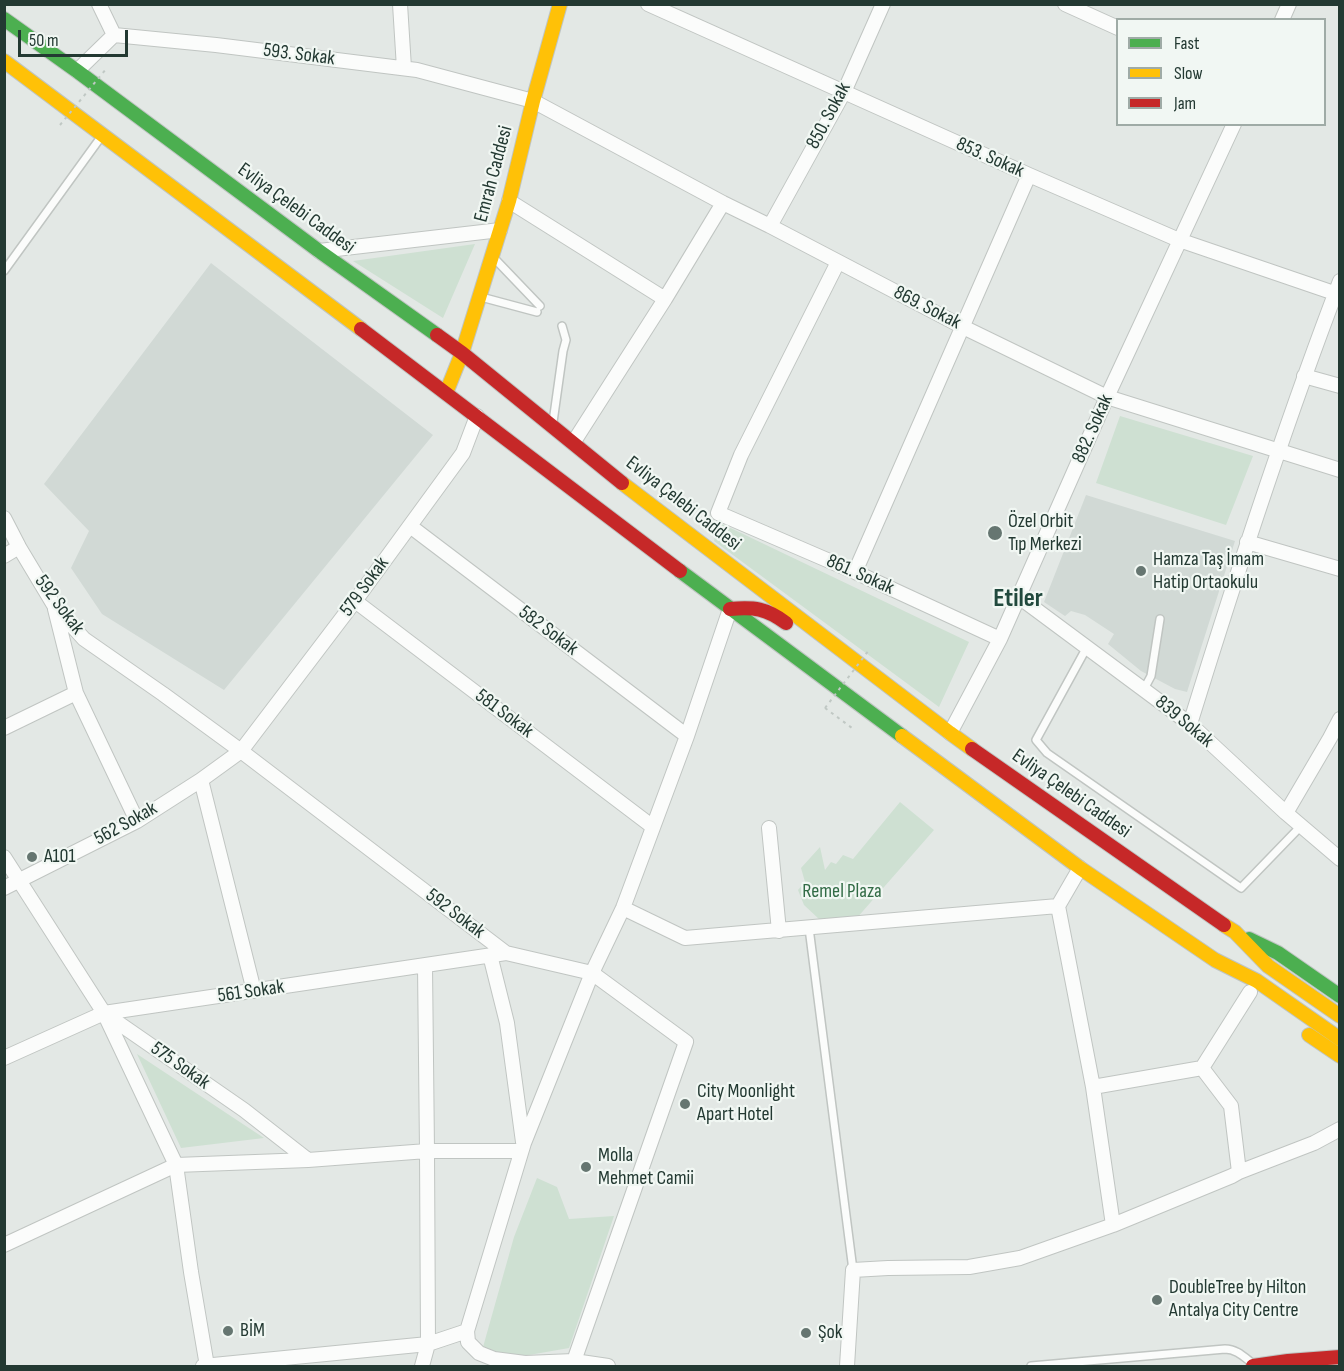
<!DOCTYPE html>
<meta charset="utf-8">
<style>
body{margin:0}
#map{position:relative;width:1344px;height:1371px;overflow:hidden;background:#e3e8e5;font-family:"Sofia Sans Condensed",sans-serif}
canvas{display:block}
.frame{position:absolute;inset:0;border:6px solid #233932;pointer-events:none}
.legend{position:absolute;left:1116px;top:18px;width:210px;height:108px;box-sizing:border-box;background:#f1f7f3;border:2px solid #9faba6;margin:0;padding:8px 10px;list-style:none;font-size:18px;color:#233932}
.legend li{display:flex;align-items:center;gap:12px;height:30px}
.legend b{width:30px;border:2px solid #9faba6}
.scale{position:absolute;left:18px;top:30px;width:110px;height:27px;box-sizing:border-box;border:3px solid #233932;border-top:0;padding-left:8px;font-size:18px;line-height:21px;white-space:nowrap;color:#233932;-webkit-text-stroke:4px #f1f7f3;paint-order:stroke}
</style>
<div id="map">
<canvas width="1344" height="1371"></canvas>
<div class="frame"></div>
<ul class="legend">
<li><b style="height:8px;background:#4caf50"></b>Fast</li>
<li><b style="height:8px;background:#ffc107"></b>Slow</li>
<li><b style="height:8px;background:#c62828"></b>Jam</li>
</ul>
<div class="scale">50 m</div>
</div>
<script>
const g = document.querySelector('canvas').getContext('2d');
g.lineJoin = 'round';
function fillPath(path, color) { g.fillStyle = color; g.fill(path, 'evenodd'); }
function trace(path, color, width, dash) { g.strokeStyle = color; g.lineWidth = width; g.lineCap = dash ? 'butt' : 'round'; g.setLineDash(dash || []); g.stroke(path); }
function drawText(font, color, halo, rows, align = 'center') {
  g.font = font + ' "Sofia Sans Condensed",sans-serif'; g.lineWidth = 4.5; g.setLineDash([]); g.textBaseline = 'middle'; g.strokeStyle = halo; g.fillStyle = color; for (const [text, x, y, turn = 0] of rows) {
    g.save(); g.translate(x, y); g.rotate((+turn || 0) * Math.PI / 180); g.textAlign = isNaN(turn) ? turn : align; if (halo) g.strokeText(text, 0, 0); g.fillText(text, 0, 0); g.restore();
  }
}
const built = new Path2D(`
 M211 263 433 435 224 690 102 614 71 568 89 531 44 484Z
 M1086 495 1235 541 1187 692 1175 689 1141 671 1108 644 1114 634 1085 615 1071 611 1065 616 1044 602Z`);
const green = new Path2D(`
 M475 244 443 318 353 261Z
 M1120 416 1253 456 1226 525 1096 483Z
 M718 522 969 642 939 707 714 541Z
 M900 802 934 830 856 919 820 920 804 905 798 890 805 882 801 868 820 847 825 870 831 862 836 864 843 855 853 859Z
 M137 1054 264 1138 181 1148Z
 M537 1178 557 1187 569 1219 614 1216 569 1348 529 1355 506 1356 483 1347 514 1237Z`);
const path = new Path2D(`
 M825 708 852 728`);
const lane = new Path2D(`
 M494 258 540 306
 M4 271 101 137
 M481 297 537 312
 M553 422 563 351 566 340 562 326
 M1087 647 1036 740 1047 753 1241 888 1301 826
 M1144 689 1151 676 1160 619
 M809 928 853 1270
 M1031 1366 1225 1349C1236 1349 1243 1356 1252 1363`);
const street = new Path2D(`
 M99 4 114 35
 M400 4 404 68
 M648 4 1029 175 1179 240 1340 295
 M1065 4 1118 28
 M1282 20 1289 4
 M77 71 114 35 216 45 417 70 533 101 723 203 770 226 963 327 1107 397 1340 470
 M509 201 665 299
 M770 226 844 92 883 4
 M319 251 500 230
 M838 262 741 455 718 513 855 572 1000 639
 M1304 376 1340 386
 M573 443 665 299 723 203
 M4 518 19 547 55 607 84 639 163 694 241 751 506 953 592 973 686 1042 574 1361
 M410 526 687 736
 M1247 542 1340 569
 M4 556 19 547
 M855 572 1029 175
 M1019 597 1190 724 1286 813 1340 859
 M355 601 653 827
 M55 609 76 693 137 821
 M1190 724C1236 575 1284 427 1340 281
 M4 728 76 693
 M950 733 1000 639 1107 397 1234 124
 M201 780 254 991
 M1286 813 1330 738 1340 719
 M769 828 779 931
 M4 857 104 1013 244 1110 308 1160 427 1151H521
 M1080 868 1058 906 1093 1087 1113 1225
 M4 888 137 821 201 780 241 751 355 601 463 453 477 416
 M623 908 685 938 1058 906
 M490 955 507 1023 523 1142
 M4 1058 104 1013 506 953
 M1202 1068 1250 992
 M1093 1087 1202 1068 1231 1106 1239 1172
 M4 1245 176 1165 105 1015
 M203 1366 428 1344 467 1331
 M207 1366 191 1272 176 1165 308 1160
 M422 1366 428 1344 427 1151 425 966
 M608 1366 574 1361 525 1363 494 1359 479 1353 468 1342 467 1331 524 1143 592 973 623 908 687 736 730 609
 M847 1366 853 1270 888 1268 969 1267 1020 1258 1113 1225 1232 1176 1239 1172 1314 1143 1340 1129`);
const fast = new Path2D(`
 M4 19 77 71 319 251 437 335
 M680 571 902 736
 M1249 939 1278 953 1340 996`);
const slow = new Path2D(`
 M4 61 361 329
 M446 393 462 353 509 201 533 101 560 4
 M622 483 950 733 972 749
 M902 736 1080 868 1215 960 1257 981 1340 1039
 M1224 925 1235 932 1268 966 1340 1016
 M1309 1035 1340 1056`);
const jam = new Path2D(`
 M361 329 680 571
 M437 335 462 353 622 483
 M730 609C754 607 766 608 786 623
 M972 749 1224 925
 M1253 1366 1288 1361 1340 1357`);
const pathBridge = new Path2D(`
 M60 125 106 69
 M825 708 869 650`);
const markers = [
 [995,533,8,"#667671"],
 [1141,571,6,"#667671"],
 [32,857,6,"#667671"],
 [685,1104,6,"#667671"],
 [586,1167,6,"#667671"],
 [1157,1300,6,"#667671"],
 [228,1331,6,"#667671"],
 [806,1333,6,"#667671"]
];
const streetNames = [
 ["593. Sokak",299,55,7],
 ["850. Sokak",829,116,-62],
 ["853. Sokak",990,158,24],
 ["Emrah Caddesi",494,174,-75],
 ["Evliya Çelebi Caddesi",296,209,36],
 ["869. Sokak",927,308,27],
 ["882. Sokak",1093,429,-66],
 ["Evliya Çelebi Caddesi",683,504,38],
 ["861. Sokak",860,575,24],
 ["579 Sokak",365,587,-54],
 ["592 Sokak",59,605,53],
 ["582 Sokak",548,631,37],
 ["581 Sokak",504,714,37],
 ["839 Sokak",1184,722,40],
 ["Evliya Çelebi Caddesi",1071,794,35],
 ["562 Sokak",126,824,-29],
 ["592 Sokak",455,914,37],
 ["561 Sokak",251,992,-8],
 ["575 Sokak",180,1066,35]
];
const poiNames = [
 ["Özel Orbit",1008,522],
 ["Tıp Merkezi",1008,545],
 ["Hamza Taş İmam",1153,560],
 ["Hatip Ortaokulu",1153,583],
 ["A101",44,857],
 ["City Moonlight",697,1092],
 ["Apart Hotel",697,1115],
 ["Molla",598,1156],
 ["Mehmet Camii",598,1179],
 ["DoubleTree by Hilton",1169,1288],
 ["Antalya City Centre",1169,1311],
 ["BİM",240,1331],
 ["Şok",818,1333]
];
const parkNames = [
 ["Remel Plaza",842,892]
];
const districtNames = [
 ["Etiler",1018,599]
];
fillPath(built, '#d1d9d5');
fillPath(green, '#cee0d2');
trace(lane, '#c0c5c2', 10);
trace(street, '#c0c5c2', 16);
trace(fast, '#bfc5c2', 16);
trace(slow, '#bfc5c2', 16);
trace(jam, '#bfc5c2', 16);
trace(path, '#c0c8c4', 2, [3, 4.5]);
trace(lane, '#fbfcfb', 7);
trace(street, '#fbfcfb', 14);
trace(fast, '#4caf50', 14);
trace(slow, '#ffc107', 14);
trace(jam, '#c62828', 14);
trace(pathBridge, '#c0c8c4', 2, [3, 4.5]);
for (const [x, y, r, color] of markers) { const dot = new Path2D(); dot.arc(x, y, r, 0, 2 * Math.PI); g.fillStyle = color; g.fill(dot); trace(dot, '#f1f7f3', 2); }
drawText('20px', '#233932', '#f1f7f3', streetNames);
drawText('20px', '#233932', '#f1f7f3', poiNames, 'left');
drawText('20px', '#316b45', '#f1f7f3', parkNames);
drawText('bold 26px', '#21493d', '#f1f7f3', districtNames);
</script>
